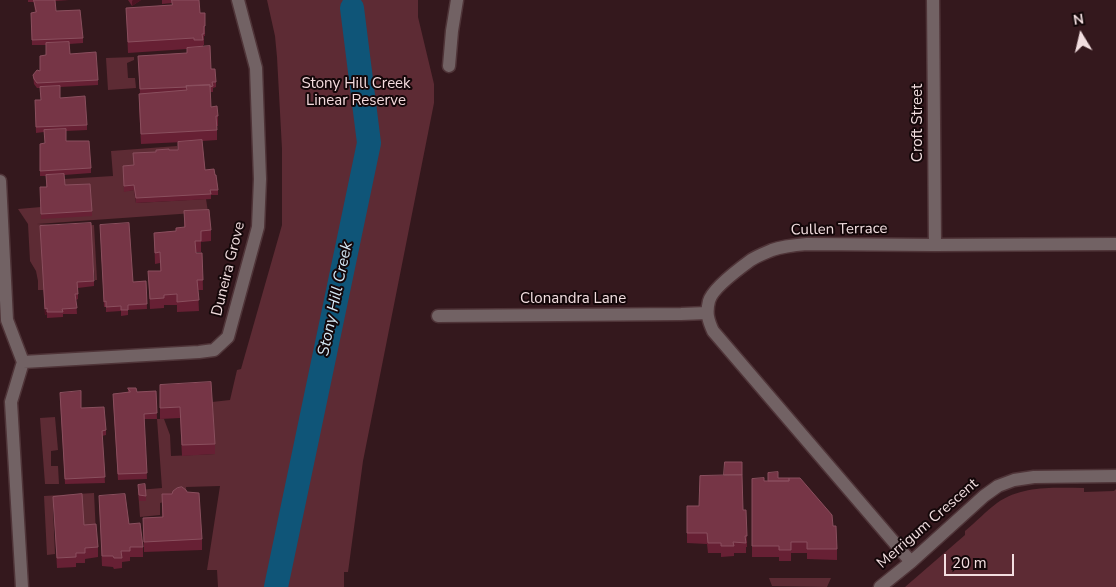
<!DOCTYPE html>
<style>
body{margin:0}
#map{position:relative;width:1116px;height:587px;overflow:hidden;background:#34181d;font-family:"Nunito Sans",sans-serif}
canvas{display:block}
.north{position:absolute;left:1056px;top:10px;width:50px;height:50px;-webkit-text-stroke:4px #140709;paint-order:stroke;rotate:351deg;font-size:14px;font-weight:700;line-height:20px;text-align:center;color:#f2dee0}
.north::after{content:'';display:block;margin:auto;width:18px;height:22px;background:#f2dee0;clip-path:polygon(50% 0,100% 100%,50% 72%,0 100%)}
.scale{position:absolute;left:944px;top:554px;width:70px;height:22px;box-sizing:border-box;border:2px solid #f2dee0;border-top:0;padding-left:6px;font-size:15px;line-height:18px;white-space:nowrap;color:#f2dee0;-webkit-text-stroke:4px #140709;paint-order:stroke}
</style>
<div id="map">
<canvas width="1116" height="587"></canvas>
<div class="north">N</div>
<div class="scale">20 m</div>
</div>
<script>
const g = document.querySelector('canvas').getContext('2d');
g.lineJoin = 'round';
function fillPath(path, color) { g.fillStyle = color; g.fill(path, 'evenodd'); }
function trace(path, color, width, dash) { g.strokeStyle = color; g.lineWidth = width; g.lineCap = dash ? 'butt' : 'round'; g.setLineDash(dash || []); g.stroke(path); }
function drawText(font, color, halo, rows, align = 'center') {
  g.font = font + ' "Nunito Sans",sans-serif'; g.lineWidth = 4; g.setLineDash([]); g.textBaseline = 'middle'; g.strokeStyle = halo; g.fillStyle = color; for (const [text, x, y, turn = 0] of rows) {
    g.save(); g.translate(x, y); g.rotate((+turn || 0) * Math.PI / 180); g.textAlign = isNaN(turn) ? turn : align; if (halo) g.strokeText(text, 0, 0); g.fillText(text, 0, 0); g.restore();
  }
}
const green = new Path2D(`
 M267 0H418V17L434 84V103L363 461 348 572H344V587H218L217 570H207L220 486 186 487 187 496 160 503V515L140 517 138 490 162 488 157 419H164L170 435 171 456 215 454 212 402 230 400 237 370 241 369 282 225V149L277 57 275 36Z
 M134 57V60L127 63 128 78H135L136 88 108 90 106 58Z
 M177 146 178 156 134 171 124 191 134 190 136 203 206 199 208 212 37 224 55 225 64 227 94 225 97 280H95L90 229 43 290H38V281L36 271 30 261 28 224 18 209 41 207 65 191 64 179 113 176 111 151Z
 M55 417 58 450 51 451V466H58L59 484H45L40 418Z
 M1084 488V492L1114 491 1116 489V587H905L965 535V531C976 522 986 511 997 503 1023 485 1054 488 1084 488Z
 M94 493 96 534 53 507 55 554 47 555 44 496Z
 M769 578H831L827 587 772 586Z`);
const canal = new Path2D(`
 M276 587 369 143 352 8`);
const service = new Path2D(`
 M449 66 452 31 457 0`);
const minor = new Path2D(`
 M933 0 935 245
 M0 181 7 320 23 362 11 402 22 587
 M438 316 681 314 707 313
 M23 362 199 352 214 350 228 337 258 227 260 179 256 68 238 0
 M911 562 713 331C708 320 706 313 709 301 712 289 740 268 751 260 757 256 765 253 772 250 783 246 795 245 807 244L935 245 1116 244
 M880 587 911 562 984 496 998 486 1014 480 1034 477 1116 476`);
const wall = new Path2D(`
 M28 0H69L55 1 56 11 83 38V43L69 44 70 54 98 80V85L60 87V98L87 125V130L66 131V141L91 168V173L64 175 65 185 92 211V216L41 219 40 187H46V176H40V144L45 143 44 132 36 133 35 100H41L40 88H37L34 84 33 75 40 71 46 55V45H32L31 13 35 12 34 2H28Z
 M128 0H141L132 6Z
 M162 0H199L200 13 205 26V36H204V45H203V47L216 82V87L213 88V92H210L211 107 218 116V126H217V140L202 141 205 170 215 175 218 190V195H211V199L136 203 134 190 124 192 123 171 156 152 178 150 183 142 141 144 139 104V94L140 93 138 61 187 53V49L128 53 126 8 172 5V3L162 4Z
 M184 211 211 230V241L201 242V252H196V253H202L203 290H198L199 311 177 312V305H164V308L150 309 148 271H160V263L155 264 154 233 176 231 184 227Z
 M100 225 133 282 146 281 147 309 128 310V315L121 316V311L106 312V307H104Z
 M40 231 94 281V286L78 288V299L76 300 77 314H63V317L47 318V314L45 315Z
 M160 385 215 444V454L182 456 180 418 160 419Z
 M128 388 137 392 156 391 157 419H144L147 479 118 480 113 399 128 392Z
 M60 398 81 408 106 430V435L102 436 105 483 65 484Z
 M724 476 743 510H746L747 547H746V553H734V556L721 557V553H708L707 544 687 543V506H699Z
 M778 478 833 526 837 549V560L807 559V553H791V561H779V557H752V479L768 481Z
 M138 485 146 496V501H139Z
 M187 492 202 539V550L144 552 143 518 162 517V494Z
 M99 496 129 524 143 547V557H130V561L122 562V568L114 569 113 567 102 566Z
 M53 497 84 525 98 547V557L85 559V563H76V567L57 568Z`);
const shadedWall = new Path2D(`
 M133 0H141L132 6V1Z
 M47 308V314L45 315V309Z`);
const building = new Path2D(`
 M34 0H55L56 11 80 10 83 38 32 40 31 13 36 12Z
 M172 0H199L200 13H205V26H204V34H202L203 40H194V38L128 42 126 8 172 5Z
 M69 42 70 54 96 52 98 80 37 83 34 79 33 75 37 70 40 71V56L46 55V43Z
 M210 46 211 69H215L216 82H212L213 86 210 87V85L186 86 187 87 140 89 138 56 187 53V48Z
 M210 85 211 107 217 106 218 116H216L217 130 141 134 139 94 187 90 186 86Z
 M60 86V98L85 96 87 125 36 127 35 100H41L40 87Z
 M66 129V141H89L91 168 40 171V144L45 143 44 130Z
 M202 140 205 170 214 169 215 175H216L218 190H210L211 194 136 198 134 185 124 186 123 166 134 165 133 153 156 152V150L169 149V150H178V142Z
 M64 174 65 185 90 184 92 211 41 214 40 187H47L46 175Z
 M209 210 211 230 201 231V241H195L196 253H202L203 280H197L199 300 177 302V294L164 295V298L150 299 148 271H161L160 252 155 253 154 233 176 231V228L185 227 184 211Z
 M91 223 94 281 77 282 78 294H75L77 308 62 309 63 312H47V308L45 309 40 226Z
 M129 223 133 282 146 281 147 304 128 305V310H121V306L106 307V301L104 302 100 225Z
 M211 382 215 444 182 445 180 407 160 408V385Z
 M128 388H136L137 392 156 391 157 413 144 414 147 473 118 474 113 394 130 392Z
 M81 391V408L104 407 106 430 102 431 105 477 65 479 60 393Z
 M725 462H742V475H724Z
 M778 472V478H789V481H768V473Z
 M742 475 743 510H746L747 536H745L746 543 733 542 734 546H721V543H708L707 533H687V506H699L700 476Z
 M764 478V481H789V478H800L832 515 833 526H836L837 549H807V542H791V550H779V546H752V479Z
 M145 484 146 496 139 495 138 485Z
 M182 487 186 490 187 492 199 493 202 539 144 542 143 518 163 517 162 494H172L173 491 177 488Z
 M82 494 84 525 96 524 98 547 85 548V553H76V557L57 558 53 497Z
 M125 494 129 524 140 523 143 547H130V551H121L122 558H114L113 556H102L99 496Z`);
const parkNames = [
 ["Stony Hill Creek",356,84],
 ["Linear Reserve",356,101]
];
const streetNames = [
 ["Croft Street",918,123,-90],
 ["Cullen Terrace",839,230,-1],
 ["Duneira Grove",229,269,-76],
 ["Clonandra Lane",573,299],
 ["Merrigum Crescent",928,524,-41]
];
const waterNames = [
 ["Stony Hill Creek",336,299,-78]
];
fillPath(green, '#5d2b34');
trace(canal, '#0f5578', 24);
trace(service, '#4f3438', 15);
trace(minor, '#4f3438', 15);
trace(service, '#726264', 12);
trace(minor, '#726264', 12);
fillPath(wall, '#672034');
fillPath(shadedWall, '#4d1423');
fillPath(building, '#763546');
trace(building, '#8a4f5e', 1);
drawText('15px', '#f4dbde', '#140709', parkNames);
drawText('15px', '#f2dee0', '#140709', streetNames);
drawText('italic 16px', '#d4e8f5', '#140709', waterNames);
</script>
